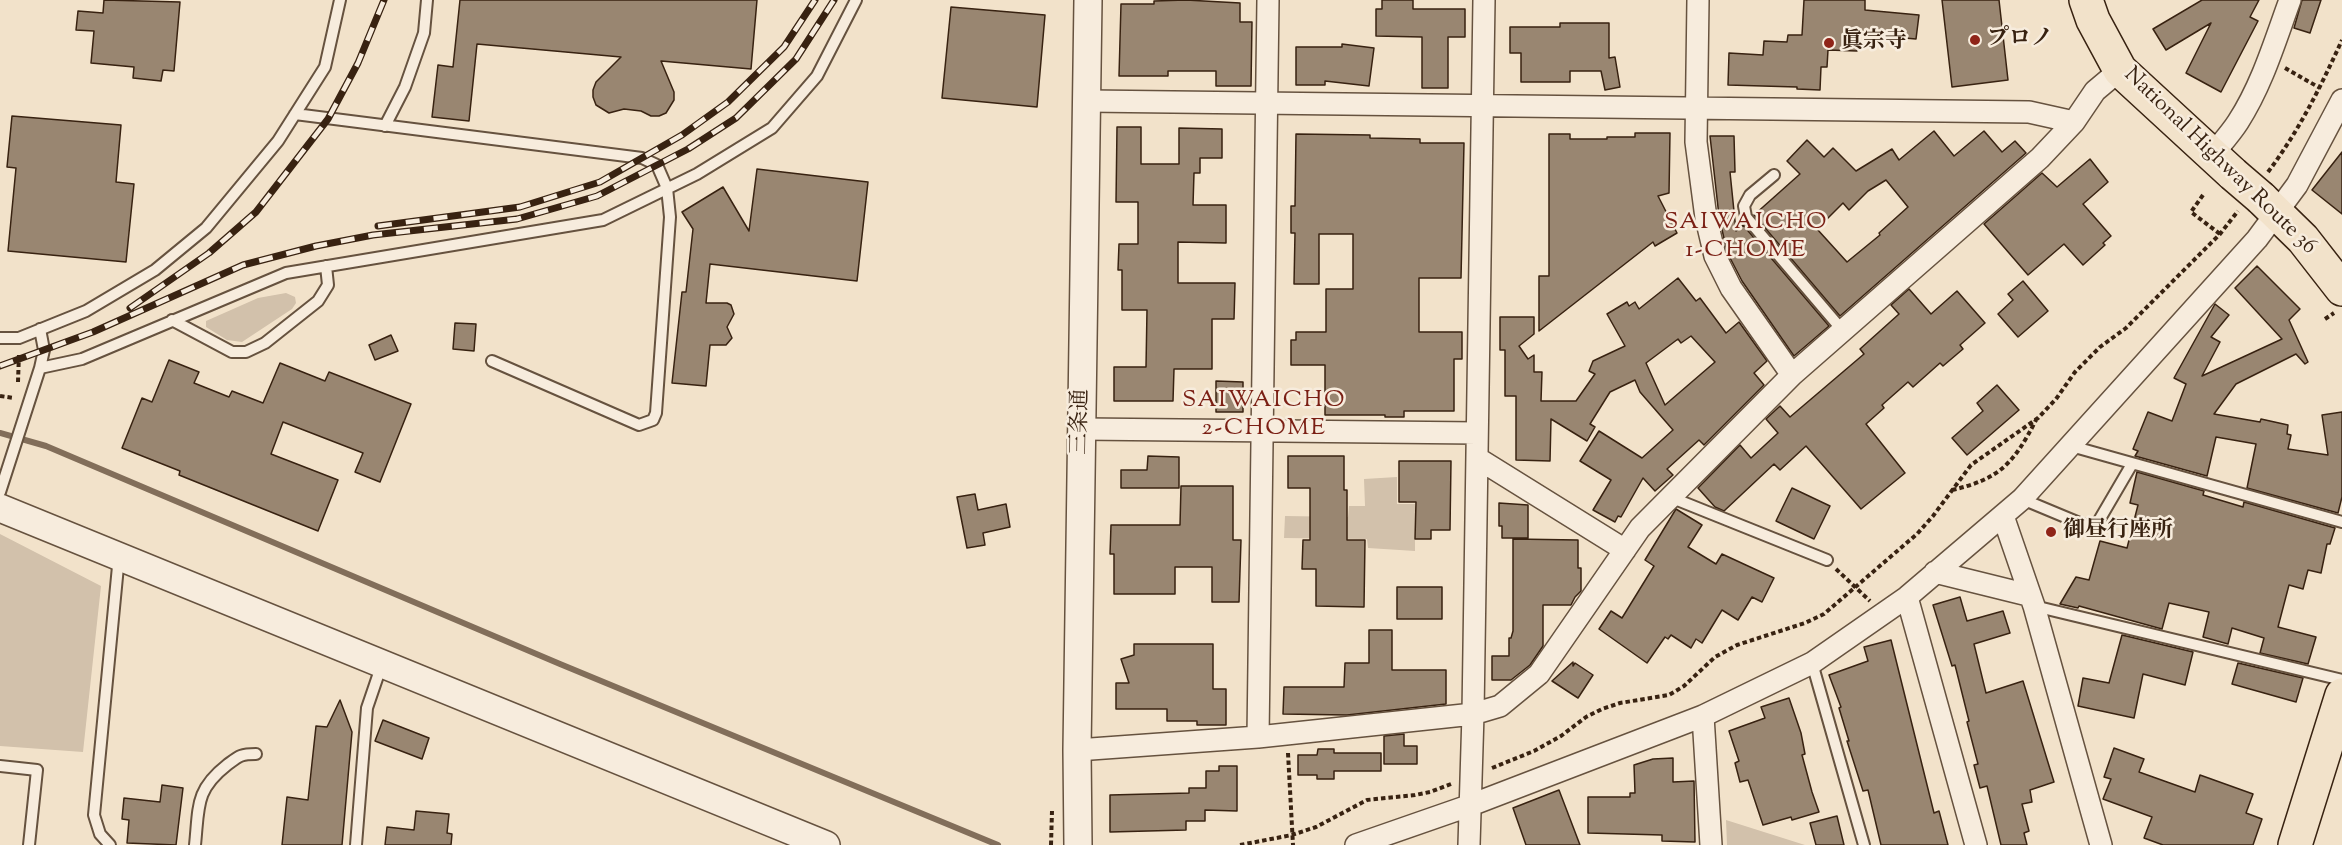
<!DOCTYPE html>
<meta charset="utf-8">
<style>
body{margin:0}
canvas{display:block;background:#f2e2ca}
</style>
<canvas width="2342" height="845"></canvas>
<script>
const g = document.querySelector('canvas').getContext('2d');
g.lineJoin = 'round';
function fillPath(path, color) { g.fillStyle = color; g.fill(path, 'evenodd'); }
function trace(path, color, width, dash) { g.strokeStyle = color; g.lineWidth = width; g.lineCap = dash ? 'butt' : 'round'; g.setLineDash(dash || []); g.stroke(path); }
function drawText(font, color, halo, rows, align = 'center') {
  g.font = font + ' "Sorts Mill Goudy","Noto Serif JP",serif'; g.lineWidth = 5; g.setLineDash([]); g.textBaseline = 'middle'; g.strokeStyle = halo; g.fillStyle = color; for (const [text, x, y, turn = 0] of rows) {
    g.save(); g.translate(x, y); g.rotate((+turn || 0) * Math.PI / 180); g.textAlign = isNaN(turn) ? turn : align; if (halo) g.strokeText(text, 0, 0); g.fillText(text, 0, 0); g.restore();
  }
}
const green = new Path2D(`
 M286 293 295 297 296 303 292 309 242 342 227 340 206 327V321L258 298Z
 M1397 477V504H1415V551L1368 548 1367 539 1284 538 1285 516 1348 517 1349 506H1365L1364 479Z
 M0 534 101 586 83 752 0 746Z
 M1726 820 1805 845H1727Z`);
const stream = new Path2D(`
 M0 433 46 446 560 664 998 845`);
const building = new Path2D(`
 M104 0 180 2 174 71 163 70 161 81 133 78 134 67 91 63 94 31 76 30 78 11 103 13Z
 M460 0H757L751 69 661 61 674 92V100L666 113 659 116H651L641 111 624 109 609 113 596 105 593 97V90L596 82 621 57 477 44 469 121 432 117 438 65 453 67Z
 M1186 0 1240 3V22H1252L1251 86H1216V71H1168V76H1119L1121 4H1154V1Z
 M1382 0H1413V9H1465V37H1448V88H1422V37L1376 36V9H1382Z
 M1804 0H1865V10L1919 15 1916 39 1857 34V51L1828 50 1827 67H1821L1820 90 1797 89V87L1728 85 1729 53 1763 55 1764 41 1787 42 1788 35H1802Z
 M1942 0H1999L2008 80 1952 87Z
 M2202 0H2259L2250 17 2258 21 2221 92 2186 73 2211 23 2166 50 2153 29Z
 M2302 0H2321L2310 33 2294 28Z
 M951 7 1045 15 1037 107 942 98Z
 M1560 23H1609V58L1615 57 1620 87 1605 90 1601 71H1570V82H1521V53H1510V27H1560Z
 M1342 44 1374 48 1369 86 1325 81V85H1296V47H1342Z
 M12 116 121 125 116 182 134 184 126 262 8 251 16 168 7 167Z
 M1117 127H1141V164H1179V128L1222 129V158H1200V173H1194L1193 205H1226V243L1178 242V283H1235L1234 319H1212V369H1174L1173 401H1114V367H1146L1147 310H1122V270H1118L1119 244H1138V202H1116Z
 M1934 131 1954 156 1984 131 2002 152 2015 141 2026 153 1840 316 1754 215 1800 174 1787 161 1807 140 1824 157 1833 148 1856 171 1892 149 1899 160ZM1886 180 1908 207 1879 233 1880 235 1847 262 1817 229 1843 203 1849 210 1868 191Z
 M1635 133H1670L1669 193 1658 196 1677 233 1655 246 1653 242 1539 331V276H1549V134H1570V139H1607V137H1635Z
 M1296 134 1370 135V138L1420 139V143H1464L1461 278H1419V332H1462V359H1454V411H1404V417H1385V415H1325V365H1291V340H1296V332H1326V289H1353V234H1319V284H1294L1295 233H1291V206H1295Z
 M1710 136H1734L1735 172H1730L1736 231 1743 225 1829 326 1794 356 1742 281 1727 252 1719 216Z
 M2342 152V214L2312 190Z
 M2090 159 2108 182 2083 204 2111 236 2103 243 2105 245 2083 265 2064 244 2028 275 1984 224 2042 173 2057 187Z
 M757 169 868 182 857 281 710 264 706 303H727L731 305 734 314 727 327 732 338 726 345H710L706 386 672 383 682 292H686L693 229 682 212 723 187 749 231Z
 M2257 266 2300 309 2289 320 2308 362 2305 364 2296 354 2236 384 2214 414 2260 422 2261 419 2288 425 2287 434 2291 435 2288 449 2328 455 2322 415 2342 412V497L2338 513 2247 488 2256 444 2216 437 2207 476 2135 456 2138 451 2133 449 2148 412 2172 421 2186 384 2174 378 2215 304 2229 315 2211 337 2220 342 2202 376 2282 339 2235 288Z
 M1678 278 1696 301 1700 298 1726 333 1739 322 1767 361 1754 373 1764 385 1704 445 1699 440 1667 469 1673 475 1655 491 1643 478 1621 517 1618 516 1615 522 1593 510 1611 480 1580 461 1599 431 1642 458 1673 430 1640 392 1635 380 1610 392 1590 424 1595 427 1587 441 1551 419 1550 461 1516 460V396H1505V350H1500V317H1534V334L1519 346 1528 359 1534 355V372H1542L1541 401H1576L1595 374 1589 371 1593 361 1625 346 1607 314 1627 302 1629 306 1635 302 1639 309ZM1691 336 1715 362 1665 405 1646 363 1678 339 1681 343Z
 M2023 281 2048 311 2018 337 1998 314 2013 300 2008 294Z
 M1909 289 1931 314 1957 291 1985 323 1960 345 1963 349 1943 366 1940 363 1913 387 1908 382 1882 405 1884 408 1866 424 1905 473 1861 509 1806 446 1780 470 1774 464 1724 511 1715 507 1698 488 1740 445 1751 458 1778 433 1766 419 1780 406 1790 417 1864 354 1860 349 1899 314 1891 305Z
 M455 323 476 324 474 351 453 349Z
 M391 335 398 351 375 360 369 345Z
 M169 360 199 372 194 383 229 397 232 391 263 403 280 363 325 381 329 372 411 404 380 482 355 472 363 453 283 422 271 454 338 480 318 531 179 475 180 471 122 448 142 398 152 402Z
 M1216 381 1243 382V412H1216Z
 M1997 385 2019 410 1967 455 1952 438 1983 411 1977 403Z
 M1148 456 1179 457V488H1121V470H1147Z
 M1288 456H1344V490H1347V540H1365L1364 607 1316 606V569H1302L1303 540H1310V488H1288Z
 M1399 461H1451L1450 530H1431V539H1415L1416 502H1399Z
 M2137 472 2204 491 2203 495 2243 507 2244 502 2335 528 2330 544H2327L2321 573 2308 570 2303 589 2289 585 2278 627 2316 637 2308 664 2260 653 2264 638 2232 628 2228 644 2203 637 2209 612 2169 603 2162 629 2079 606 2078 608 2060 604 2076 577 2089 580 2100 541 2127 548 2138 505 2130 503Z
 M1181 486H1233V540H1241L1239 602H1212V567H1175V594H1114V554H1110L1111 525H1180Z
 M1792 488 1830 506 1814 539 1776 521Z
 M975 494 978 510 1006 504 1010 527 983 533 985 545 967 548 957 497Z
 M1499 503 1528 505V538H1502V526H1499Z
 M1676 509 1702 525 1688 547 1716 564 1722 554 1774 578 1762 602 1752 597 1738 620 1722 610 1702 643 1696 639 1691 648 1671 635 1668 639 1665 637 1647 663 1599 629 1611 611 1622 618 1654 566 1645 560Z
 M1513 539 1578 540V568H1581V591L1575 597 1571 605H1543V646L1530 665 1511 680H1492V656H1509V638H1511L1513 631Z
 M1397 587H1442V619H1397Z
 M1960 597 1967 621 2003 611 2010 633 1974 644 1986 693 2023 681 2054 782 2030 790 2032 802 2022 804 2029 831 2024 833 2027 845H2001L1987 786 1980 788 1974 765 1978 764 1967 722 1969 721 1955 665 1952 666 1933 605Z
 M1369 630H1392V670H1446V704L1347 715 1283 714 1284 687H1344L1345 663H1369Z
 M2122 635 2193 652 2185 685 2143 674 2134 718 2078 706 2083 678 2109 683Z
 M1891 640 1934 813 1939 811 1948 845H1881L1868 790 1863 791 1847 741H1849L1839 708 1841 707 1829 675 1868 661 1864 647Z
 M1134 644H1213V689H1226V725H1197V721H1167V709H1116V683H1129L1121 659 1134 655Z
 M1573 662V666L1575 663 1593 675 1578 698 1552 681Z
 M2238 663 2303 678 2296 702 2232 684Z
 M1789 698 1801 733 1805 754 1802 755 1812 792 1819 812 1792 820 1791 817 1763 825 1748 780 1740 782 1735 763 1739 761 1729 731 1765 718 1761 707Z
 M340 700 352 732 342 845H282L287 797 308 800 316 726 327 727Z
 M383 720 429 738 422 759 375 741Z
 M1404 734V746H1417V764H1384V736Z
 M2114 748 2144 759 2139 772 2195 792 2200 775 2253 794 2246 813 2262 819 2253 845H2163L2144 838 2152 817 2103 799 2111 779 2104 777Z
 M1318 749H1334V753H1381V771H1334V779H1317V775H1298V755H1317Z
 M1673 758V782L1694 781 1695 842 1662 841V835L1588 833V797H1630V793H1635L1634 765 1653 759Z
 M1219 766H1237V811L1205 810V821H1186V830L1110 832V795L1189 793V788H1206V771H1219Z
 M162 785 183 788 176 845 127 843 129 820 122 819 124 798 160 802Z
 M1559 790 1580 845H1526L1513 808Z
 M416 811 449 814 447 833 452 834 451 845H385L387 827 414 830Z
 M1837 816 1844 845H1816L1810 823Z`);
const path = new Path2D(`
 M2285 68 2320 88
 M2268 172C2299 131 2321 86 2342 40
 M2203 195 2191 212 2220 234
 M2325 319 2334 313
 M18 382 19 353
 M0 396 14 398
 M1952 490C2000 479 2014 463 2036 420
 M1836 569 1870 601
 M1288 753 1293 845
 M1492 768 1534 751 1561 736 1586 717 1602 709 1620 703 1669 695 1684 686 1715 657 1737 645 1805 623 1824 614 1917 534 1933 516 1971 465 2038 418 2056 399 2075 372 2100 347 2126 328 2220 234 2238 211
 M1051 845 1052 811
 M1240 845 1292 835 1316 827 1367 800 1415 795 1430 792 1451 784`);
const service = new Path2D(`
 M295 114 642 158 657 165 667 188 670 217 656 413 653 420 639 425 492 361
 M385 126 405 87 424 33 427 0
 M1774 175 1750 195 1744 206 1746 217 1843 331
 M172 320 232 352H246L265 343 318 301 328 285 326 266
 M0 338H19L86 311 155 270 206 228 278 141 325 67 340 0
 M40 368 82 359 286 273 603 220 697 174 772 128 817 76 856 0
 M2071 446 2342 522
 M0 492 40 368 44 350 40 329
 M1670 497 1827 560
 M2022 499 2094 529 2132 464
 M2034 606 2342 680
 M1812 663 1864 845
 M0 766 37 770 29 845
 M110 845 100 834 94 815 119 556
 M195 845C199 807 195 790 227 765 239 756 240 754 256 754
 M356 845 367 708 382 664`);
const minor = new Path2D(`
 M1698 0 1696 142 1706 218 1715 256 1731 288 1792 375
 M1087 101 2029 112 2074 122 2095 91 2120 70
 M2212 155C2221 144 2231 133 2238 122 2262 85 2275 41 2290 0
 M1082 429 1477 433
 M1477 458 1625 550
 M2003 516 2034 606 2101 845
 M1935 572 2028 595
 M1907 597 1976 845
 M1703 716 1711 845
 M1258 737 1268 0
 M1077 750 1258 737 1473 714 1500 706 1539 674 1640 528 1792 375 2040 158 2074 122
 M1356 845 1471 805 1703 716 1812 663 1907 597 2022 499 2257 239 2297 185 2342 100
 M1469 845 1473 714 1484 0`);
const tertiary = new Path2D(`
 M0 508 826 845
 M1078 845 1077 750 1088 0`);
const trunk = new Path2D(`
 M2086 0 2093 20 2120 70 2233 174
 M2261 198 2303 239 2342 289
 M2295 845 2342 695`);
const rail = new Path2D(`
 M378 226 520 207 600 182 682 135 728 102 784 47 815 0
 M130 308 209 253 256 212 328 119 358 63 384 0
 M0 366 93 332 243 265 316 246 373 235 517 219 597 196 688 149 736 118 796 59 834 0`);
const trunkBridge = new Path2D(`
 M2233 174 2261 198`);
const markers = [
 [1975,40,6,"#8f2418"],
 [1829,43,6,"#8f2418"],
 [2051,532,6,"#8f2418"]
];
const poiNames = [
 ["プロノ",1987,40],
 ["眞宗寺",1841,43],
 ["御昼行座所",2063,532]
];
const streetNames = [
 ["National Highway Route 36",2219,162,44],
 ["三条通",1082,422,-89]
];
const neighbourhoodNames = [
 ["SAIWAICHO",1746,224],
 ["1-CHOME",1746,252],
 ["SAIWAICHO",1264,402],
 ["2-CHOME",1264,430]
];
fillPath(green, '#d2c1ab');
trace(stream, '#826e5a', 6);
fillPath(building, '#998671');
trace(building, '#382211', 1.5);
trace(service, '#66523f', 14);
trace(minor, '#66523f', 24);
trace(tertiary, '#66523f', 30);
trace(trunk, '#382211', 36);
trace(path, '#382211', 4, [4.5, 3]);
trace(service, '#f7ecdd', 10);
trace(minor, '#f7ecdd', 21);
trace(tertiary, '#f7ecdd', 27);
trace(trunk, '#f2e2ca', 33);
trace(rail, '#382211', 7);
trace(rail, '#f7ecdd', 4.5, [14]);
trace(trunkBridge, '#382211', 36, []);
trace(trunkBridge, '#f2e2ca', 33);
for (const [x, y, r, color] of markers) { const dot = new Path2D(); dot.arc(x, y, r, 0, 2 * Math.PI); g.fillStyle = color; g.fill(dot); trace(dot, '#f7ecdd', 2); }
drawText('bold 22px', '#382211', '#f7ecdd', poiNames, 'left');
drawText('22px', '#382211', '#f7ecdd', streetNames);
g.letterSpacing = '1.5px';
drawText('24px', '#7a1f14', '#f7ecdd', neighbourhoodNames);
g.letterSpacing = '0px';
</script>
